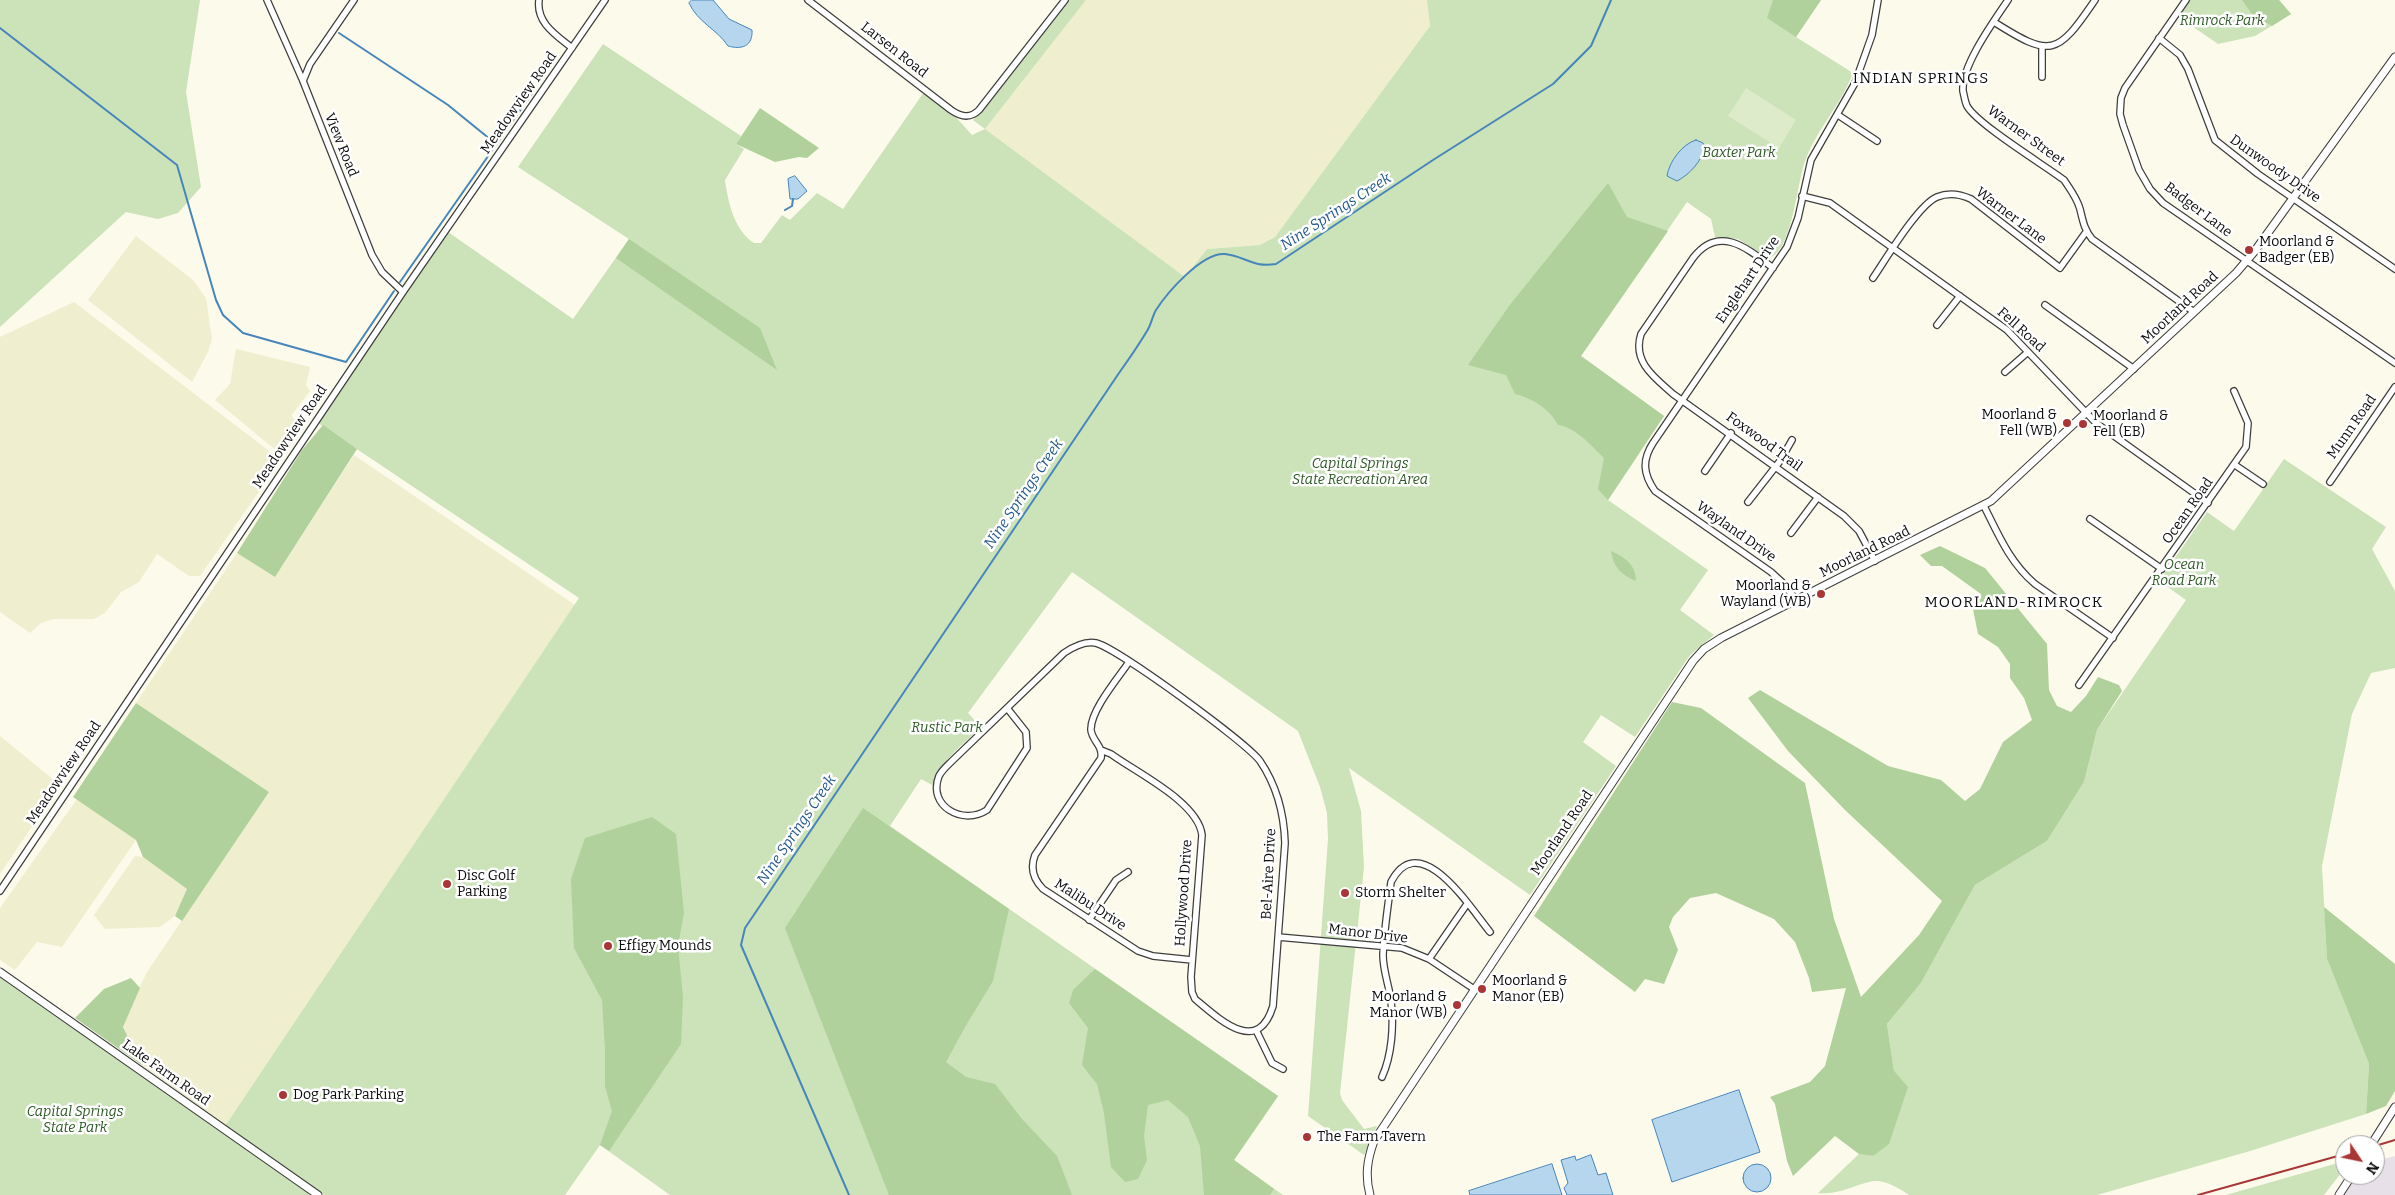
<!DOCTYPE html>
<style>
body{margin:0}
#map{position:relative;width:2395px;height:1195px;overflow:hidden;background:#fcfaeb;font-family:Bitter,serif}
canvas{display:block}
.north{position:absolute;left:2335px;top:1135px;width:50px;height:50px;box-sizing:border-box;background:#fff;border:1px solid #9d9d9d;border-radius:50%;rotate:124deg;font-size:14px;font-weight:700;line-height:20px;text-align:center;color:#0b0b0b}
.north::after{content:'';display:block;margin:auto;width:18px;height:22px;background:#a93635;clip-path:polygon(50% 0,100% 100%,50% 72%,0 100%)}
</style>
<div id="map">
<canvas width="2395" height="1195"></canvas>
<div class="north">N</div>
</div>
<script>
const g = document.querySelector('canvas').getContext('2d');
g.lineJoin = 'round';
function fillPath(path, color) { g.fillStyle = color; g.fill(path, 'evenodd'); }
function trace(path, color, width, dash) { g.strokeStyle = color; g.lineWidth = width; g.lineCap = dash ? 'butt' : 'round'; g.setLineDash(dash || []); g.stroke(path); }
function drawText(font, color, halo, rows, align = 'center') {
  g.font = font + ' Bitter,serif'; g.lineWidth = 5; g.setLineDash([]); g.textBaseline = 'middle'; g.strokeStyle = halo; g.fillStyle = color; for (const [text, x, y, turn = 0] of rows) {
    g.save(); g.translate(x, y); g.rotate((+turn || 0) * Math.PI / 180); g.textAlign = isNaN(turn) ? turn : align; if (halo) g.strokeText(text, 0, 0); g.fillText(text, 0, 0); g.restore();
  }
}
const industrial = new Path2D(`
 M2395 1156V1195H2339L2352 1175H2375V1161Z`);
const farmland = new Path2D(`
 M1086 0H1427L1430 26 1275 237 1260 245 1207 249 1185 277 985 129Z
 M136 236 193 280 206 298 212 339 208 352 192 382 88 300Z
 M74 302 281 460 200 576H189L157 554 139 582 121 592 105 613 94 619H54L41 623 30 633 0 612V337Z
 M236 349 310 367 306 385 310 391 291 416 303 426 283 456 215 400 230 384Z
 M354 455 575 605 225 1126 142 1065 123 1026 131 1005 147 972 269 792 136 703 237 553 275 577Z
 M0 736 60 785 0 874Z
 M77 799 136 840 62 947 37 942 15 970 0 960V908Z
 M135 856 143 857 187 889 183 901 175 916 160 927 105 929 94 915Z`);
const green = new Path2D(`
 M0 0H200L186 92 201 187 178 213 158 219 126 212 0 327Z
 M1070 0H1086L985 129 1185 277 1207 249 1260 245 1275 237 1430 26 1427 0H1821L1796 37 1853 73C1840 108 1810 136 1802 172 1797 190 1790 253 1769 258L1738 239 1715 237 1711 219 1687 202 1581 356 1664 416 1608 500 1708 570 1680 610 1714 635 1690 655 1635 737 1601 715 1583 742 1616 766 1530 895 1349 768 1361 811 1364 867 1340 1093 1342 1100 1364 1129 1377 1126 1364 1155 1308 1116 1328 839 1327 813 1320 787 1298 731 1072 572 968 713 981 727C964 744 939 761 934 786L921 779 890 826 1278 1096 1234 1160 1283 1195H670L600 1145 565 1195H324L225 1126 579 598 318 423 448 232 573 319 629 239 518 167 603 44 741 136 736 144 744 149 725 180C728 202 734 230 754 243H761L782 215 790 220 817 193 843 209 924 92 953 114 972 135 985 129 973 120 983 111Z
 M2190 0H2279L2291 14 2255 36 2218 44 2179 17Z
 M2284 459 2386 527 2372 549 2395 591V668L2371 673 2352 714 2322 866 2327 959 2369 1064 2366 1114 2250 1151 2097 1195H1909C1899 1188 1882 1178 1869 1182 1852 1186 1838 1195 1818 1193L1859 1154 1873 1156 1894 1071 1887 1024 1921 983 1975 885 2047 841 2084 782 2097 730 2186 600 2159 581 2207 512 2234 531Z
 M0 976 313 1195H0Z
 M2345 1161V1168L2324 1195H2226Z`);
const forest = new Path2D(`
 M1773 0H1821L1796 37 1767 18Z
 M2242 0H2279L2291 14 2272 26 2252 14Z
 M760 108 819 148 807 158 799 157 775 162 736 144Z
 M1608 183 1627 217 1668 231 1581 356 1664 416 1608 500 1598 489 1604 458C1592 446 1575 427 1558 425 1550 409 1532 398 1515 394L1506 375 1468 365 1509 306Z
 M629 239 760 328 777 370 616 258Z
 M323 425 357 449 275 577 237 553 302 450Z
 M1940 546 1985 568 2047 644 2049 690 2057 706 2071 712 2086 696 2098 677 2119 685 2122 691 2097 730 2084 782 2047 841 1975 885 1921 983 1887 1024 1894 1071 1908 1087 1889 1144 1873 1156 1859 1154 1835 1136 1793 1176 1787 1161 1775 1104 1770 1097 1810 1082 1825 1066 1846 988 1812 992 1809 978 1795 942 1774 919 1716 893 1690 898 1673 917 1669 927 1678 950 1664 984 1645 979 1635 992 1534 916 1672 702 1701 708 1805 783 1834 919 1861 997 1919 935 1942 901 1845 810 1788 751 1748 698 1760 690 1888 766 1941 780 1965 801 1980 789 2003 742 2032 720 2024 698 2010 678V664L1998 647 1978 634 1973 609 1981 594 1942 566H1931L1920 555Z
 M1611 551C1625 557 1636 565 1636 581 1621 575 1613 566 1611 551Z
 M136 703 269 792 182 921 175 916 187 889 143 857 136 840 73 797Z
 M863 808 1009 909 993 981 965 1027 946 1062 966 1077 995 1084 1022 1119 1057 1156 1072 1195H889L785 928Z
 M652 817 676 834 684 913 678 946 683 997 681 1044 609 1151 600 1145 612 1111 605 1086V1050L602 1000 574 948 571 879 585 838Z
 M2324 907 2395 964V1091L2386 1106 2366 1114 2369 1064 2327 959Z
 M1095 969 1278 1096 1234 1160 1274 1189 1270 1195H1204L1200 1146 1188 1117 1168 1100 1148 1105 1144 1136 1147 1160 1138 1179 1125 1182 1111 1167 1104 1113 1097 1084 1082 1065 1088 1028 1069 1003 1073 990Z
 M131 978 140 988 123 1027 142 1065 75 1018 104 989Z`);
const pitch = new Path2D(`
 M1746 88 1796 120 1779 148 1728 116Z`);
const water = new Path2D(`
 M692 0H713L729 19 752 30C753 46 742 50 728 46 716 28 698 23 689 3Z
 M1696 140 1703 143 1705 147C1702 161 1689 175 1677 181L1667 176C1669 162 1682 144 1696 140Z
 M795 176 807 191 798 199H790L788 179Z
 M1739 1090 1760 1152 1672 1182 1652 1120Z
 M1591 1155 1598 1175 1606 1173 1613 1195H1567L1564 1188 1568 1183 1561 1160 1575 1156 1576 1160Z
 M1743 1178a14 14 0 1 1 28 0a14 14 0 1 1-28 0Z
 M1552 1164 1562 1195H1470L1469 1191Z`);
const stream = new Path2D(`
 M0 28 177 165 216 300 223 315 243 333 346 362 394 291
 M339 33 448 105 496 144
 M785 210 792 206 793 199
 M400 282 533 92
 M849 1195 741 945 745 928 1119 373C1129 359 1138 346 1147 331 1151 325 1152 317 1156 310 1167 293 1202 252 1225 254 1245 256 1252 268 1276 264L1433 160 1553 84 1591 46 1611 0`);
const minor = new Path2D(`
 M267 0 303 81 372 255 382 272 403 292
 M539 0C536 23 556 35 572 48
 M808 0 951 110C961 117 970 119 979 110L1065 0
 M2008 0C1994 21 1961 66 1963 91 1964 95 1965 102 1967 106 1977 124 2044 165 2064 180 2070 189 2077 198 2080 209 2083 221 2084 229 2092 239L2194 312
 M2186 0 2125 88 2121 98 2120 114 2123 125 2139 170 2150 189 2163 203 2395 363
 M1994 22C2051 58 2057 56 2095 0
 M2159 38 2180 55 2188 69 2215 140 2258 174 2395 269
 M2042 47V77
 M303 81 310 64 354 0
 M1838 115 1877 141
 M1802 196 1830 203 2007 330 2096 423 2208 503
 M1773 268C1747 248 1719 224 1693 258L1641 334C1632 362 1655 378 1673 394L1844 516 1859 531 1875 561
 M1873 278C1886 259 1918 205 1937 197 1949 192 1960 194 1971 199L2060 268 2086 232
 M2045 305 2134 369
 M1937 325 1960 296
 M2005 372 2028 352
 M2235 465 2263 484
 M1705 471 1731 433
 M2330 482 2395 387
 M1748 502 1780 461 1792 440
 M1984 506C1998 534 2010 563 2035 584L2113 638
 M2090 519 2162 569
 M1791 533 1818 497
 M1796 600 1784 584 1771 572 1655 491C1643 474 1642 460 1653 443L1787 247 1798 218 1811 160 1855 83 1872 35 1878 0
 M1129 662C1118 678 1090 711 1091 730 1092 741 1103 745 1101 758L1035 855C1030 868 1033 879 1043 889L1138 951 1153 956 1192 960
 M2079 685 2246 447 2248 423 2234 391
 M1007 708 1026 732 1027 748 987 810C963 826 927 806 939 776 942 770 947 766 952 761L1064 653C1073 647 1086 641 1096 643 1117 648 1246 742 1260 761 1277 786 1284 812 1285 843L1273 1006C1258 1056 1220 1020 1195 999L1192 992 1191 977 1202 835C1198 802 1137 773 1111 754L1101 750
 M0 891 403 292 605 0
 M1089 920 1116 880 1128 872
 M1278 937 1402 948 1429 959 1474 989
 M1429 959 1467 904
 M1256 1030 1272 1063 1283 1069
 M1382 1077C1392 1055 1394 1025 1391 1001 1389 985 1383 971 1383 955 1384 931 1388 906 1391 882 1420 826 1471 909 1490 932`);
const tertiary = new Path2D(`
 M0 972 318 1195
 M2371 1145 2395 1107
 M1370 1195C1365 1176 1367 1160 1374 1141L1693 661 1704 649 1721 638 1991 501 2236 273 2254 252 2395 57
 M2339 1195 2352 1175`);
const rail = new Path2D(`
 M2375 1146 2395 1140
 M2198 1195 2345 1154`);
const markers = [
 [2249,250,5,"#a93635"],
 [2067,423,5,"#a93635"],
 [2083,424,5,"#a93635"],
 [1821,594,5,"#a93635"],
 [447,884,5,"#a93635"],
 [1345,893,5,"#a93635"],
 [608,946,5,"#a93635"],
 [1482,989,5,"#a93635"],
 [1457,1005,5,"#a93635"],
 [283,1095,5,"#a93635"],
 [1307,1137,5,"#a93635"]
];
const parkNames = [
 ["Rimrock Park",2222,21],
 ["Baxter Park",1739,153],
 ["Capital Springs",1360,464],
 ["State Recreation Area",1360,480],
 ["Ocean",2184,565],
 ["Road Park",2184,581],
 ["Rustic Park",947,728],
 ["Capital Springs",75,1112],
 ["State Park",75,1128]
];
const streetNames = [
 ["Larsen Road",894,50,38],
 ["Meadowview Road",519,103,-55],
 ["Warner Street",2026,136,36],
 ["View Road",341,145,68],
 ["Dunwoody Drive",2275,169,35],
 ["Badger Lane",2198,210,37],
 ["Warner Lane",2011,216,37],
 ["Englehart Drive",1748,280,-56],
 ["Moorland Road",2180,308,-43],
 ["Fell Road",2021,330,42],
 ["Munn Road",2352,427,-55],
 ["Meadowview Road",290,437,-56],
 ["Foxwood Trail",1764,442,36],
 ["Ocean Road",2188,511,-55],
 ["Wayland Drive",1736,532,35],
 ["Moorland Road",1865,552,-26],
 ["Meadowview Road",64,773,-56],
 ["Moorland Road",1562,833,-56],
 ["Bel-Aire Drive",1269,874,-87],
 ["Hollywood Drive",1184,893,-86],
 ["Malibu Drive",1090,905,33],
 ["Manor Drive",1368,934,7],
 ["Lake Farm Road",166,1073,35]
];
const poiNames = [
 ["Moorland &",2259,242],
 ["Badger (EB)",2259,258],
 ["Moorland &",2057,415,"right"],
 ["Fell (WB)",2057,431,"right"],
 ["Moorland &",2093,416],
 ["Fell (EB)",2093,432],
 ["Moorland &",1811,586,"right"],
 ["Wayland (WB)",1811,602,"right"],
 ["Disc Golf",457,876],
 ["Parking",457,892],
 ["Storm Shelter",1355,893],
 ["Effigy Mounds",618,946],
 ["Moorland &",1492,981],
 ["Manor (EB)",1492,997],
 ["Moorland &",1447,997,"right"],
 ["Manor (WB)",1447,1013,"right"],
 ["Dog Park Parking",293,1095],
 ["The Farm Tavern",1317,1137]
];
const neighbourhoodNames = [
 ["INDIAN SPRINGS",1921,79],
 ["MOORLAND-RIMROCK",2014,603]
];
const waterNames = [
 ["Nine Springs Creek",1336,212,-33],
 ["Nine Springs Creek",1024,494,-56],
 ["Nine Springs Creek",797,830,-56]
];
fillPath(industrial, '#e8e0e9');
fillPath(farmland, '#efeece');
fillPath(green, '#cce2b9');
fillPath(forest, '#b0d19b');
fillPath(pitch, '#ddebca');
fillPath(water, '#b6d6ee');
trace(water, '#4686bb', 1);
trace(stream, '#4686bb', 2);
trace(minor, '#3e3e3e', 8);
trace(tertiary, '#3e3e3e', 9);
trace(minor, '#fff', 5.5);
trace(tertiary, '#fff', 7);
trace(rail, '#a93635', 2);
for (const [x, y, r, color] of markers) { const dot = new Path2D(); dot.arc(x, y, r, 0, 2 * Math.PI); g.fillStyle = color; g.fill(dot); trace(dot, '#fff', 2); }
drawText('italic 14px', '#2c5924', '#fff', parkNames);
drawText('14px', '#0b0b0b', '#fff', streetNames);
drawText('14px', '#0b0b0b', '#fff', poiNames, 'left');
g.letterSpacing = '1px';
drawText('15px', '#0b0b0b', '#fff', neighbourhoodNames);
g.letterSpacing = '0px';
drawText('italic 15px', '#25598c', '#fff', waterNames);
</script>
